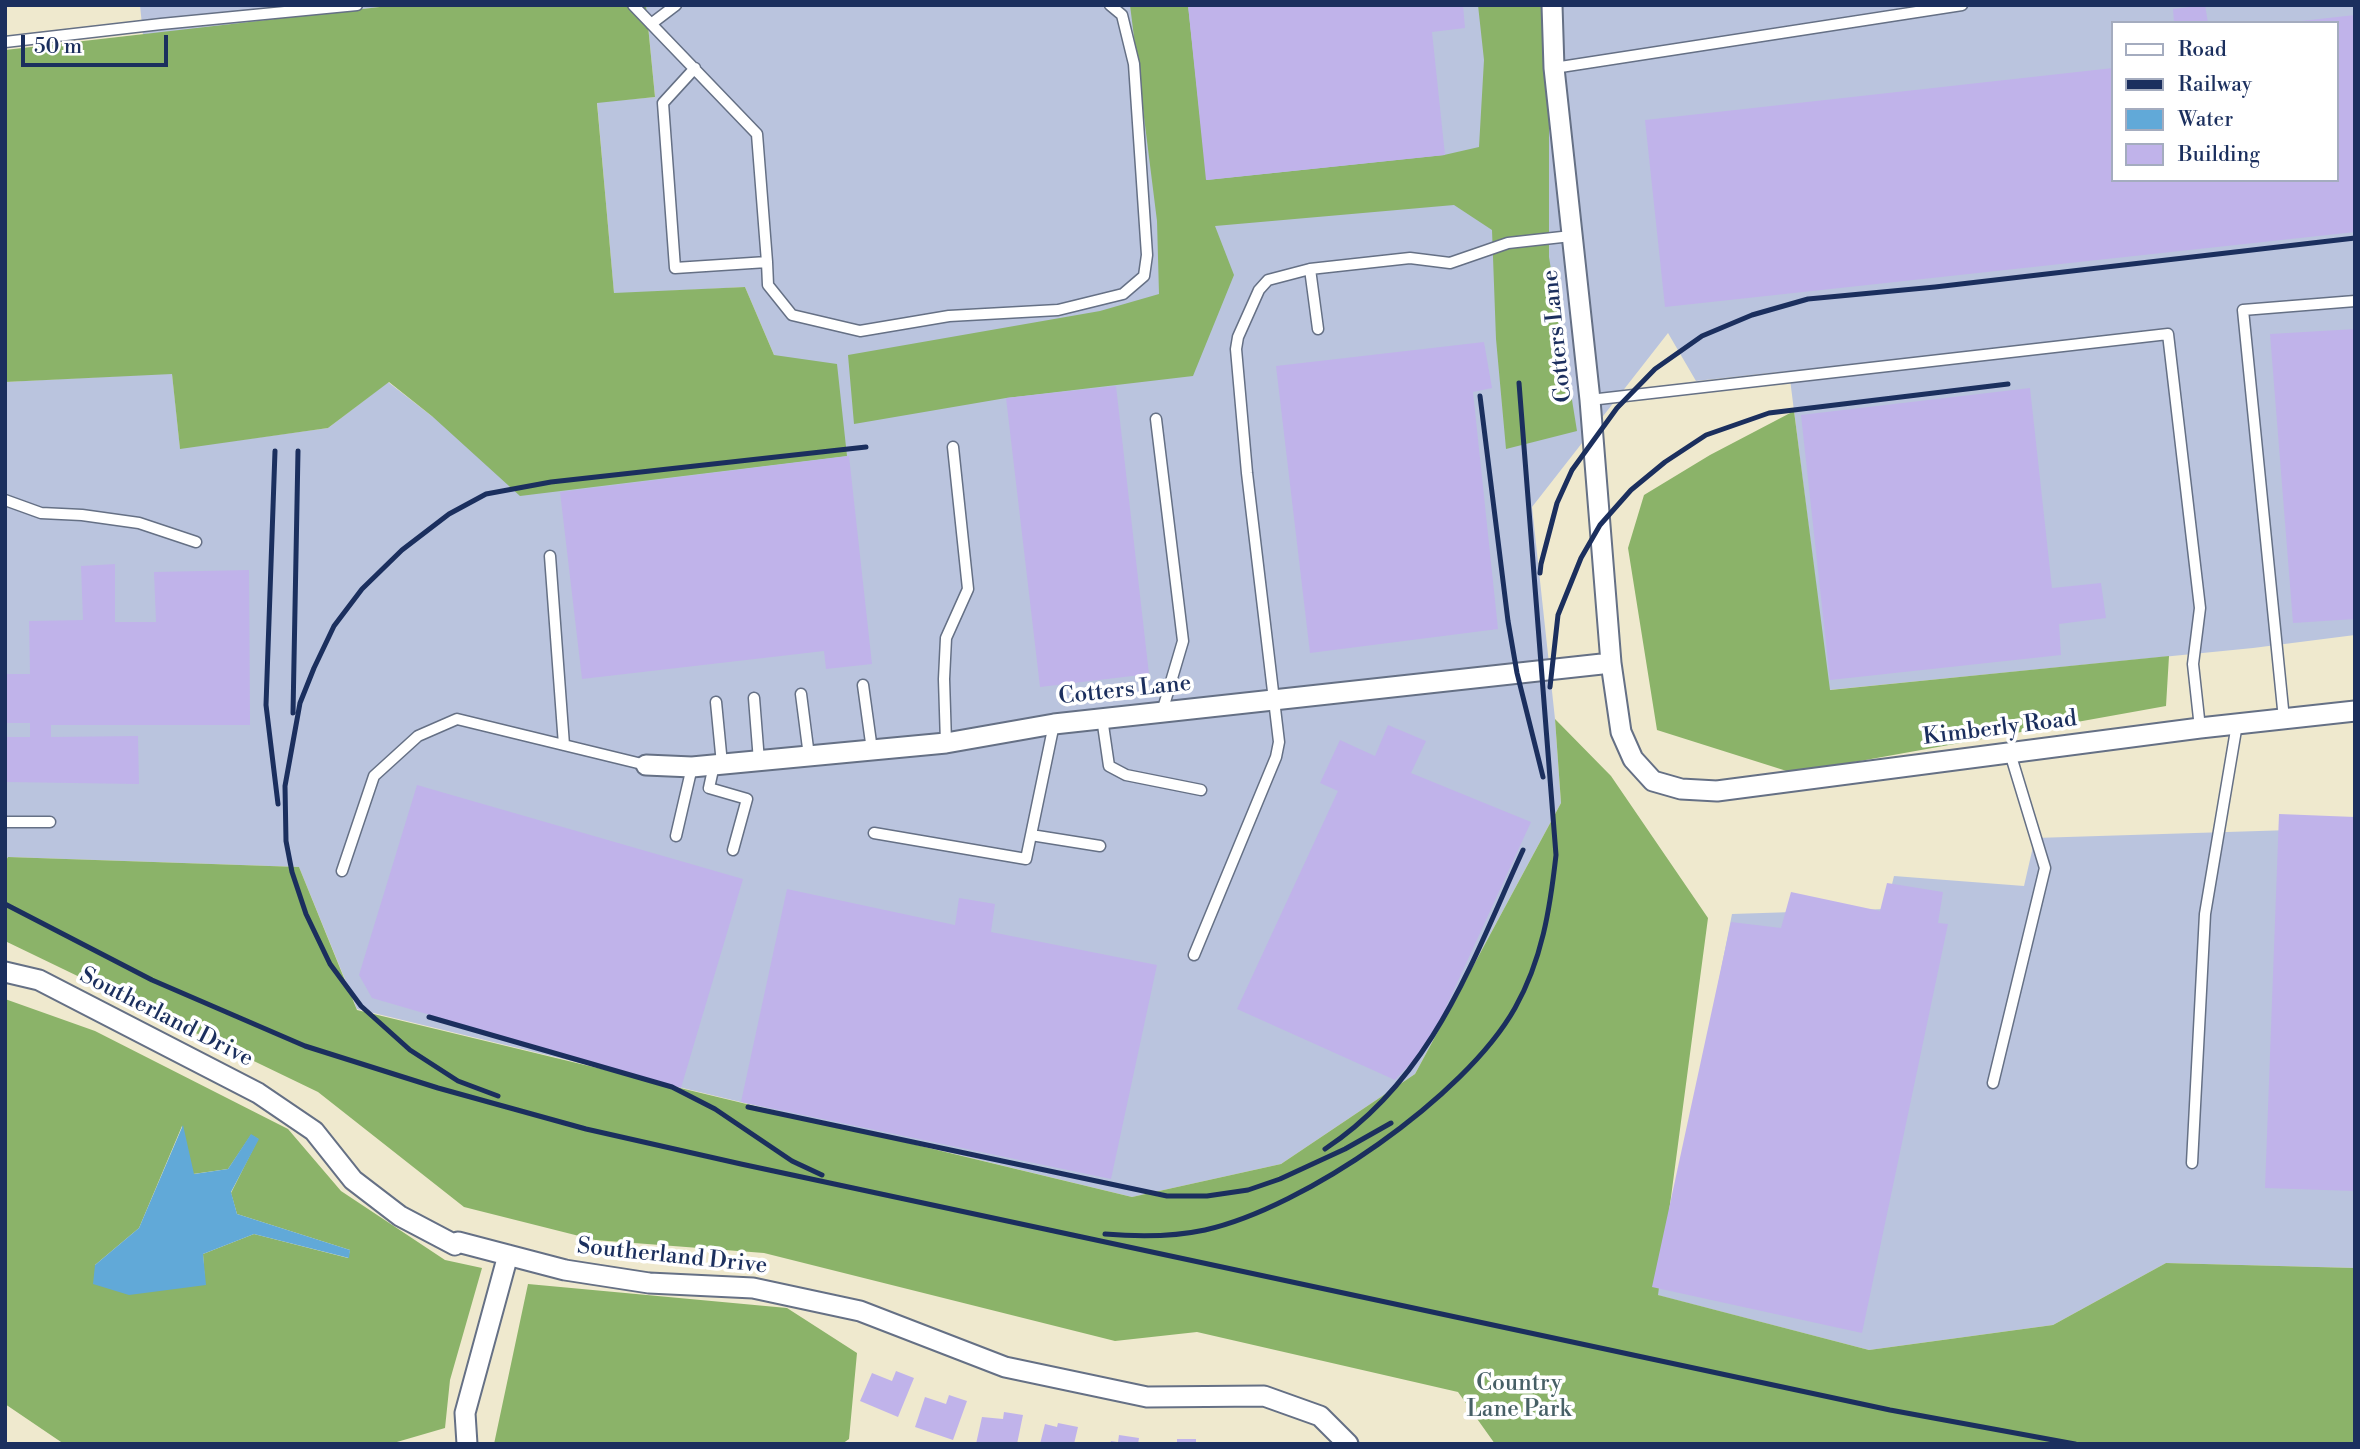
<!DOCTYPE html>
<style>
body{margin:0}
#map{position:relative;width:2360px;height:1449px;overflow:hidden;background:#efe9ce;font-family:"Libre Bodoni",serif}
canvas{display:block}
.frame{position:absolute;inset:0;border:7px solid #1b2f5e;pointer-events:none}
.legend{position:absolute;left:2111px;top:21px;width:228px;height:161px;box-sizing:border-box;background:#fff;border:2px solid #a4acbf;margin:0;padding:9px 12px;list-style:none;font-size:21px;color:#1b2f5e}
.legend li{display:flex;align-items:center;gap:14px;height:35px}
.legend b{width:35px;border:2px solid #a4acbf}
.scale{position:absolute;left:21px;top:35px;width:147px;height:32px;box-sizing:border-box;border:4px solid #1b2f5e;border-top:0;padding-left:9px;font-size:21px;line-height:24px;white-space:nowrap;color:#1b2f5e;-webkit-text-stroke:5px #fff;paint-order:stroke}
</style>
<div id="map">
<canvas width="2360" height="1449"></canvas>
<div class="frame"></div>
<ul class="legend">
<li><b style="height:9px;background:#fff"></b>Road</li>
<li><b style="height:9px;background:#1b2f5e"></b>Railway</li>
<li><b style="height:19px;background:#61a9d8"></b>Water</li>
<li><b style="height:19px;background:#c0b3ea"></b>Building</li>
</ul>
<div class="scale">50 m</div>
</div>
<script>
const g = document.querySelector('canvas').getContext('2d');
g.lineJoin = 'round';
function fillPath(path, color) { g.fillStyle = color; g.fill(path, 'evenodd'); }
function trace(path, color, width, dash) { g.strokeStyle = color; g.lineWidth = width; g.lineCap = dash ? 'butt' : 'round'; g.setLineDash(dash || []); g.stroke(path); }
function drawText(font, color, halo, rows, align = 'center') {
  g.font = font + ' "Libre Bodoni",serif'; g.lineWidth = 7; g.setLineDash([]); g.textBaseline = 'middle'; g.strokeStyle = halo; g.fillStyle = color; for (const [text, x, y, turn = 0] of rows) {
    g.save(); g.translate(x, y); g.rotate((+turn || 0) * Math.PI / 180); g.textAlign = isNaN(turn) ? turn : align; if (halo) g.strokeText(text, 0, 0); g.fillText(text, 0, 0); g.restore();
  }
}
const industrial = new Path2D(`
 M140 5H397L143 35Z
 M646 5H2355V635L2253 648 1829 690 1789 371 1696 381 1668 333 1532 507 1555 719 1561 803 1415 1074 1281 1164 1132 1197 357 1009 299 867 8 857 5 862V382L172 373 180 448 328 428 388 382 433 417 774 355 745 287 614 294 597 102 655 97ZM2113 23H2337V180H2113Z
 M2355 828V1268L2166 1263 2053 1325 1869 1350 1657 1295 1732 914 1886 909 1894 876 2024 886 2035 838Z`);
const forest = new Path2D(`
 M397 5H646L655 97 597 103 614 293 745 287 774 355 837 364 847 456 520 496 433 417 389 382 328 428 180 449 172 374 5 382V50Z
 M1130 5H1188L1207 180 1444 155 1479 147 1484 60 1478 5H1542L1549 110V257L1577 431 1506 449 1496 339 1492 230 1454 205 1215 226 1234 275 1193 376 1006 398 854 424 848 355 1100 311 1159 294 1157 221Z
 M1794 411 1830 690 2169 656 2166 706 1793 773 1657 730 1628 548 1644 495 1710 455Z
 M1555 719 1611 776 1708 918 1658 1295 1869 1350 2053 1325 2166 1263 2355 1268V1444H1495L1458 1392 1197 1332 1115 1341 764 1253 595 1240 464 1207 318 1092 5 941V862L8 857 299 867 357 1010 1132 1197 1281 1164 1415 1074 1561 803Z
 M5 999 95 1031 288 1129 341 1191 445 1260 482 1268 450 1380 445 1428 390 1444H64L5 1404ZM182 1126 193 1174 228 1169 251 1135 258 1139 231 1193 237 1214 350 1250 348 1258 254 1234 203 1254 205 1285 95 1265 139 1228Z
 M528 1284 787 1308 857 1353 849 1439 842 1444H494Z`);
const water = new Path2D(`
 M183 1125 194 1174 228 1169 251 1134 259 1139 231 1192 237 1214 350 1250 349 1258 254 1234 203 1254 206 1285 129 1295 93 1284 95 1265 139 1228Z`);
const building = new Path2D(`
 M1188 5H1463L1465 28 1432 32 1445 155 1206 180Z
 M2205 5 2208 23H2174L2173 9Z
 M2355 15V232L1665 307 1645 120 2113 68V180H2337V23H2301V21Z
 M2355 329V619L2293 623 2270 334Z
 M1484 342 1492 388 1473 392 1498 629 1310 653 1276 366Z
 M1116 386 1149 674 1040 687 1006 398Z
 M2030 388 2052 588 2101 583 2106 618 2059 624 2061 655 1830 680 1801 415Z
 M849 456 872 664 826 669 824 651 582 679 560 492Z
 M115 564V622H156L154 572 249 570 250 725H51V737L138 736 139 784 5 782V737H30V723H5V674H30L29 621 83 620 81 566Z
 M1388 725 1426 741 1411 773 1531 822 1441 1018 1420 1053 1395 1080 1237 1009 1338 791 1320 783 1340 740 1375 756Z
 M417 785 743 879 681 1088 372 998 359 975Z
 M2279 814 2355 817V1191L2265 1188Z
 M1887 883 1943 892 1938 923 1948 924 1862 1333 1652 1287 1731 922 1781 928 1791 892 1880 911Z
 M787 889 955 925 959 898 995 904 991 932 1157 965 1111 1179 741 1102Z
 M896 1371 914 1378 898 1417 860 1401 872 1373 892 1381Z
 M949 1395 967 1401 953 1440 915 1427 925 1397 946 1404Z
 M1004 1412 1023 1415 1017 1444H976L982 1417 1003 1419Z
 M1058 1423 1078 1427 1074 1444H1040L1045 1424 1057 1427Z
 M1119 1435 1139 1438 1138 1444H1110L1111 1441 1118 1442Z
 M1177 1439H1196V1444H1177Z`);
const lane = new Path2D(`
 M633 5 757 134 767 262 675 268 663 103 695 68
 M651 24 676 5
 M5 42 161 24 357 5
 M1554 68 1962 5
 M767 262 768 285 792 315 860 331 949 316 1058 310 1123 294 1144 276 1147 255 1134 64 1122 15 1110 5
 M1310 269 1318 329
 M1590 400 2168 334 2200 608 2193 664 2200 728
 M1156 419 1183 641 1162 712
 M5 500 41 513 82 515 139 523 196 542
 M550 556 564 745
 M863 685 872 750
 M801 694 809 756
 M754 698 759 761
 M716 702 722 764
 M1102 718 1109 766 1126 775 1201 790
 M2284 719 2243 310 2355 301
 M946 743 944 679 946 638 968 589 953 447
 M714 765 709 788 747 799 733 850
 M5 822H50
 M874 833 1026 859 1054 724
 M1031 835 1100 846
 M676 836 692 767
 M342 871 374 776 418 736 457 719 646 765
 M1194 955 1276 757 1279 742 1247 473 1236 349 1238 337 1259 290 1268 280 1310 269 1410 258 1450 263 1508 243 1571 236
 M1993 1083 2045 868 2010 753
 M2192 1163 2205 914 2237 724`);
const street = new Path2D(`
 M1552 5 1554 68 1590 400 1611 663 1621 732 1633 759 1653 781 1681 789 1717 791 2200 728 2355 711
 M646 765 692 767 946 743 1054 724 1611 663
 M5 972 39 980 258 1093 314 1131 353 1180 400 1216 455 1245 458 1242 565 1270 649 1283 753 1288 860 1311 1005 1367 1147 1397 1264 1396 1320 1416 1348 1444
 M467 1444 465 1413 508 1255`);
const rail = new Path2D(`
 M1480 396 1508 621 1517 673 1543 777
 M275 451 266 705 278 804
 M1540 573 1541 564 1557 503 1572 470 1617 408 1655 369 1702 336 1752 315 1808 299 1935 287 2355 238
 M1550 687 1558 615 1581 558 1600 525 1631 490 1665 462 1706 435 1769 413 2008 384
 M293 713 298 451
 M5 904 152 980 305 1046 438 1088 586 1129 741 1164 1890 1410 2075 1444
 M429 1017 672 1087 715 1109 792 1161 822 1175
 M498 1096 458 1081 410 1050 361 1006 330 964 306 914 292 872 286 841 285 786 300 703 314 668 334 626 362 589 402 550 449 514 486 494 551 482 866 447
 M748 1107 1167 1196H1207L1248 1190 1280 1179 1345 1149 1391 1123
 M1325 1149C1433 1078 1472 961 1523 850
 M1105 1234C1139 1237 1172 1237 1205 1230 1304 1208 1465 1097 1515 1008 1542 960 1550 909 1556 855L1519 383`);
const streetNames = [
 ["Cotters Lane",1558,336,-96],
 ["Cotters Lane",1125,691,-6],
 ["Kimberly Road",2000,729,-7],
 ["Southerland Drive",166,1018,27],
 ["Southerland Drive",672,1257,6]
];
const parkNames = [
 ["Country",1519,1384],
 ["Lane Park",1519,1410]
];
fillPath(industrial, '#bac4de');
fillPath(forest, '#8bb369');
fillPath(water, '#61a9d8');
fillPath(building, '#c0b3ea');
trace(lane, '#657085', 13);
trace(street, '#657085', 23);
trace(lane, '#fff', 10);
trace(street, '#fff', 19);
trace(rail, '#1b2f5e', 5);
drawText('23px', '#1b2f5e', '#fff', streetNames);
drawText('23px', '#476066', '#fff', parkNames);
</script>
